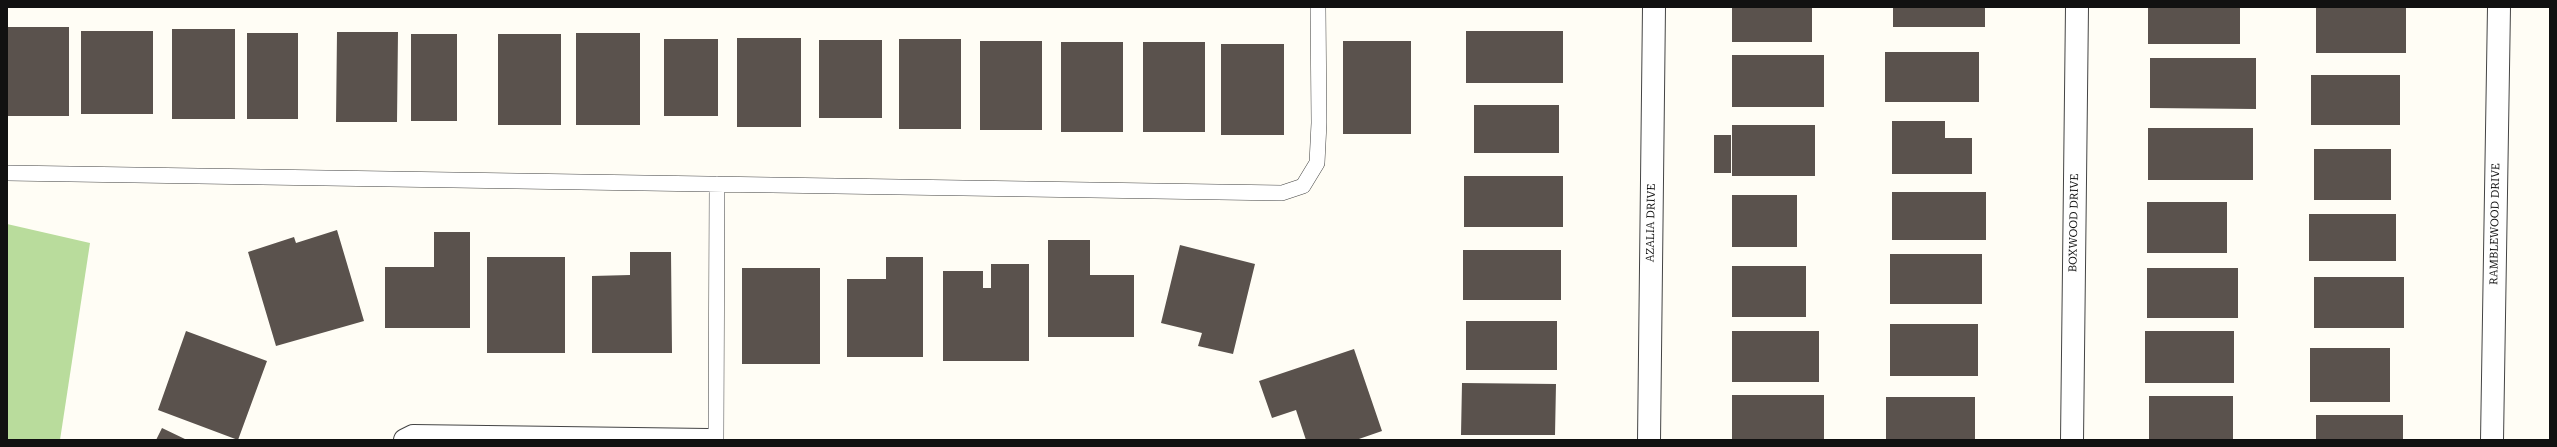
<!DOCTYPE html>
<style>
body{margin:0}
#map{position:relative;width:2557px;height:447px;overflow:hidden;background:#fffdf5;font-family:"Roboto Serif",serif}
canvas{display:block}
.frame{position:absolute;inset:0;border:8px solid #111;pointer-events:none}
</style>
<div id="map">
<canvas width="2557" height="447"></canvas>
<div class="frame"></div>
</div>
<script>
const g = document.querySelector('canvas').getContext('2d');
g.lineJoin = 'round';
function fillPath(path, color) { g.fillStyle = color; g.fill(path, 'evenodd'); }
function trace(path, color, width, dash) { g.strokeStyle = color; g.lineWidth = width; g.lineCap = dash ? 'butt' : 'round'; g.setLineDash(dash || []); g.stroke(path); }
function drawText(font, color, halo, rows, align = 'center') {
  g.font = font + ' "Roboto Serif",serif'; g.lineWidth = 4; g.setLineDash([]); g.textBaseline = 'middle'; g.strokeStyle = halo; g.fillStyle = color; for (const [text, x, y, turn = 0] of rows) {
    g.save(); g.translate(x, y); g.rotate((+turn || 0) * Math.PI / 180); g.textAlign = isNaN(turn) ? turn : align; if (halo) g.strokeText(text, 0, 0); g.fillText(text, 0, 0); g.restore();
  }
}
const forest = new Path2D(`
 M7 224 90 243 60 440H7Z`);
const building = new Path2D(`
 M1732 7H1812V42H1732Z
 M1893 7H1985V27H1893Z
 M2148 7H2240V44H2148Z
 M2316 7H2406V53H2316Z
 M7 27H69V116H7Z
 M172 29H235V119H172Z
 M81 31H153V114H81Z
 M1466 31H1563V83H1466Z
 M337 32H398L397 122H336Z
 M247 33H298V119H247Z
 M576 33H640V125H576Z
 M411 34H457V121H411Z
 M498 34H561V125H498Z
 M737 38H801V127H737Z
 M664 39H718V116H664Z
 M899 39H961V129H899Z
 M819 40H882V118H819Z
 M980 41H1042V130H980Z
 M1343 41H1411V134H1343Z
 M1061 42H1123V132H1061Z
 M1143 42H1205V132H1143Z
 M1221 44H1284V135H1221Z
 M1885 52H1979V102H1885Z
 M1732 55H1824V107H1732Z
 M2150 58H2256V109L2150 108Z
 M2311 75H2400V125H2311Z
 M1474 105H1559V153H1474Z
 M1892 121H1945V138H1972V174H1892Z
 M1732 125H1815V176H1732Z
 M2148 128H2253V180H2148Z
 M1714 135H1731V173H1714Z
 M2314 149H2391V200H2314Z
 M1464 176H1563V227H1464Z
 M1892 192H1986V240H1892Z
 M1732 195H1797V247H1732Z
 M2147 202H2227V253H2147Z
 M2309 214H2396V261H2309Z
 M337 230 364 321 276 346 248 252 294 237 296 243Z
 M434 232H470V328H385V267H434Z
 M1048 240H1090V275H1134V337H1048Z
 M1180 245 1255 264 1233 354 1198 346 1202 333 1161 323Z
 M1463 250H1561V300H1463Z
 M630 252H671L672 353H592V276L630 275Z
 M1890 254H1982V304H1890Z
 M487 257H565V353H487Z
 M886 257H923V357H847V279H886Z
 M991 264H1029V361H943V271H983V288H991Z
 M1732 266H1806V317H1732Z
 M742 268H820V364H742Z
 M2147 268H2238V318H2147Z
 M2314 277H2404V328H2314Z
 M1466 321H1557V370H1466Z
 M1890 324H1978V376H1890Z
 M186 331 267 361 238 440 158 410Z
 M1732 331H1819V382H1732Z
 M2145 331H2234V383H2145Z
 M2310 348H2390V402H2310Z
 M1354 349 1382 431 1356 440H1306L1296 410 1272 418 1259 381Z
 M1462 383 1556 384 1555 435H1461Z
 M1732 395H1824V440H1732Z
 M2149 396H2233V440H2149Z
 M1886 397H1975V440H1886Z
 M2316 415H2403V440H2316Z
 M162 428 187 440H156Z`);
const lane = new Path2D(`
 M7 173 1282 193 1303 186 1317 163 1319 123 1318 7
 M716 440 717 184`);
const street = new Path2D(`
 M405 440 413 436 708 440
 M1649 440 1654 7
 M2072 440 2077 7
 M2492 440 2499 7`);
const streetNames = [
 ["AZALIA DRIVE",1651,223,-89],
 ["BOXWOOD DRIVE",2074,223,-89],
 ["RAMBLEWOOD DRIVE",2495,224,-89]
];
fillPath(forest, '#b9dc9c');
fillPath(building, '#5a524d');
trace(lane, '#444', 16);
trace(street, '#444', 24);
trace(lane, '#fff', 15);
trace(street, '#fff', 22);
drawText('11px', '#111', '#fff', streetNames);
</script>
